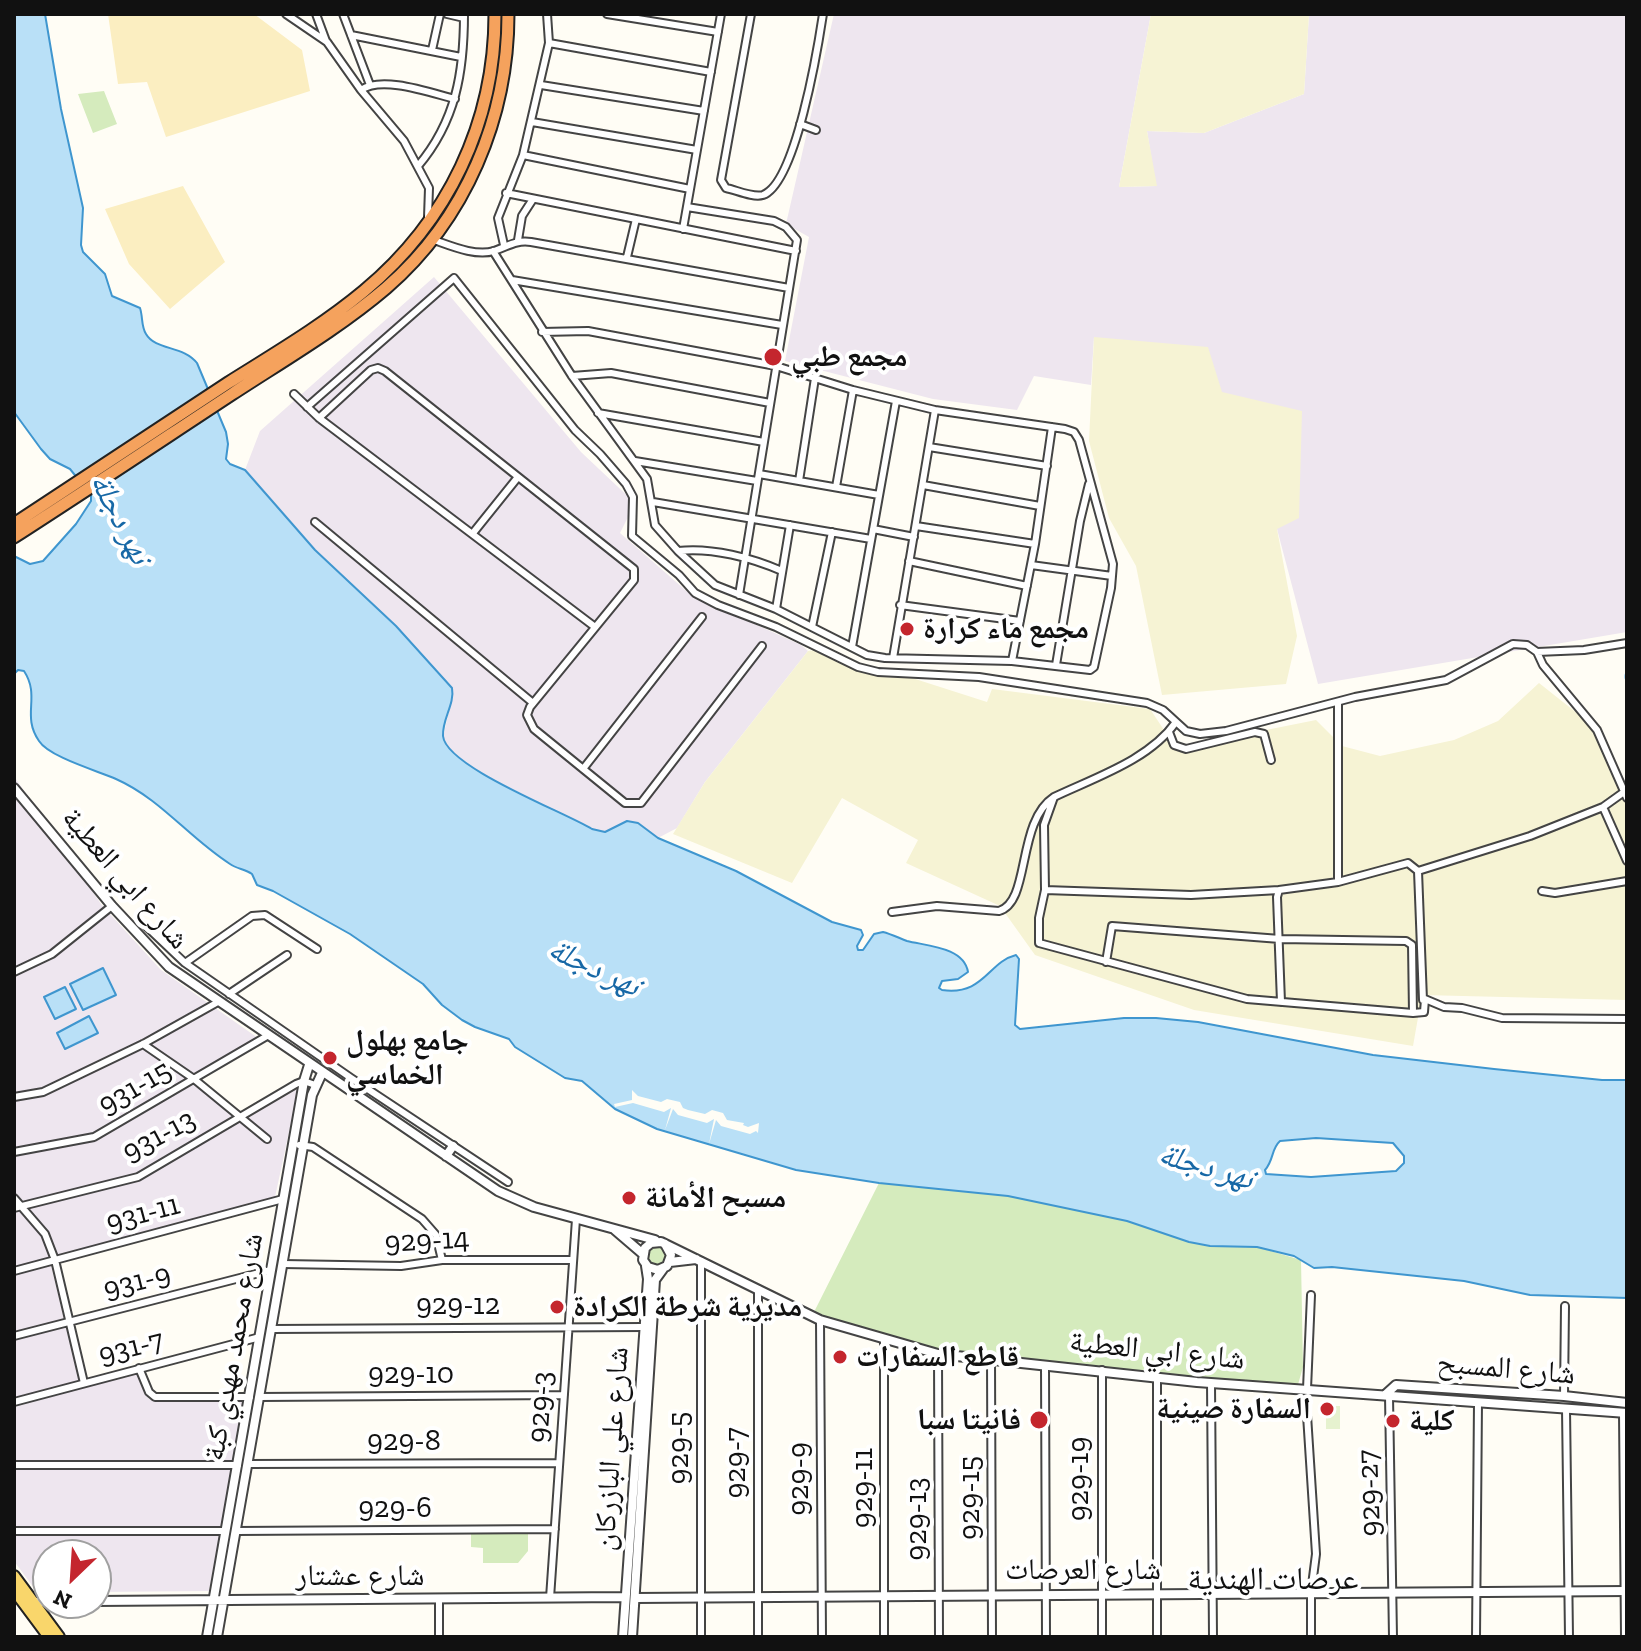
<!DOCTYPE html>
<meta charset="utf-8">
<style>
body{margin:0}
#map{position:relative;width:1641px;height:1651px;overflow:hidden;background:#fffdf5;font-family:"Zilla Slab",serif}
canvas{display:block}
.frame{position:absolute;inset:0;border:16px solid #111;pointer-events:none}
.north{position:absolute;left:32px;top:1539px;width:80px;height:80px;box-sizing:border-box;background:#fff;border:2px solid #a0a0a0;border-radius:50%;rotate:205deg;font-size:22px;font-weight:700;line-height:32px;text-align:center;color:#111}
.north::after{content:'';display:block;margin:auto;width:28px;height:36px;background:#c4262e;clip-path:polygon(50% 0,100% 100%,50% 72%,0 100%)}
</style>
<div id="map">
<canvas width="1641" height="1651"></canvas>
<div class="frame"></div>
<div class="north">N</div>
</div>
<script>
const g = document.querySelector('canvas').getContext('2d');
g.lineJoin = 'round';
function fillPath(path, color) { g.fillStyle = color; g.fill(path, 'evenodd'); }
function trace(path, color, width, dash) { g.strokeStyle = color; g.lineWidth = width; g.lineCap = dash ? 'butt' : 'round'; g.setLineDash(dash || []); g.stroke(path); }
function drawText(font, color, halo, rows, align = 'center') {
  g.font = font + ' "Zilla Slab","Noto Naskh Arabic",serif'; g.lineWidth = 8; g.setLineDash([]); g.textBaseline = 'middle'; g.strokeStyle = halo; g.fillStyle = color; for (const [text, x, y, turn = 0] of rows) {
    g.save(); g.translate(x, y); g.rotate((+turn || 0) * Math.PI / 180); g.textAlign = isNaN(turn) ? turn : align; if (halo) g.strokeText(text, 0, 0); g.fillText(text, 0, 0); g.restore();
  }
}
const industrial = new Path2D(`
 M834 14H1151L1119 187 1156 186 1147 131 1204 133 1304 94 1309 14H1627V632L1318 684 1277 529 1221 392 1094 337 1091 385 1034 376 1017 410 933 399 785 361 809 237 786 224Z
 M434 277 581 452 635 503 620 533 691 595 801 645 808 651 705 782 677 828 658 838 631 821 605 832 592 829 486 776 451 752 443 737 453 694 452 688 396 626 315 550 245 470 260 431Z
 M14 776 101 904 161 970 258 1038 189 1080 239 1120 299 1086 275 1197 49 1257 79 1380 14 1398Z
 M138 1373 149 1399 245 1402 209 1591 96 1592V1555H48V1592H37L14 1561V1407Z`);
const farmland = new Path2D(`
 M1151 14H1309L1304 94 1204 133 1147 131 1157 186 1119 187Z
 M1094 337 1208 347 1222 392 1302 411 1299 518 1277 529 1297 636 1286 684 1162 695 1136 566 1109 518 1089 441Z
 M815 650 868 674 909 677 987 702 992 689 1150 709 1176 748 1316 720 1342 746 1380 756 1454 740 1498 721 1539 683 1592 725 1627 802V1000L1422 995 1413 1046 1194 1010 1035 955 1000 906 906 863 918 840 842 798 792 883 673 834 705 782 808 651Z`);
const green = new Path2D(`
 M104 91 117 124 93 133 78 94Z
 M879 1183 1008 1196 1127 1221 1189 1242 1210 1246 1257 1247 1301 1260 1303 1367 1297 1388 991 1358 893 1342 812 1316Z
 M647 1256a10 10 0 1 1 20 0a10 10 0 1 1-20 0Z
 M528 1533V1551L518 1563H483V1548L471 1547V1534Z`);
const sand = new Path2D(`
 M108 14H254L302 50 310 91 166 137 147 82 118 84Z
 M183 186 225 262 170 309 129 264 105 209Z`);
const pitch = new Path2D(`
 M1326 1406H1340V1429H1326Z`);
const water = new Path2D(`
 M14 14H45L61 109 83 208 81 245 83 252 105 274 112 296 140 308C143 317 141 326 146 334 156 351 183 345 197 363L226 432 228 444 226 459 230 464 245 470 315 550 396 626 452 688C455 704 442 719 443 736 446 767 564 812 592 829L605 832 627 821 638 823 658 838 736 871 832 922 861 930 863 935 857 946 858 950H863L874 934 883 932C891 934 899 938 907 941 927 946 964 947 968 972L958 979 942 981 939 988 942 990C984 996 988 962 1016 955L1019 959 1015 1025 1020 1029 1124 1018H1156L1198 1022 1373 1055 1494 1069 1602 1080H1627V1298L1530 1295 1464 1281 1332 1267 1314 1268 1294 1256 1257 1247 1210 1246 1189 1242 1127 1221 1008 1196 879 1183 796 1170 657 1129 615 1109 582 1081 565 1078 515 1047 509 1039 475 1027 462 1020 442 1005 423 984 350 934 273 891 257 885 252 874C245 869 237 869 230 864 189 838 161 799 116 779 98 771 49 757 39 741 21 715 41 697 24 671L18 670 14 674V556L30 564 43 561 76 524 91 501V495L70 469 50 459 41 449 14 412ZM1316 1138 1393 1143 1404 1156V1163L1396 1171 1311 1177 1266 1174 1265 1170C1274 1160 1271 1149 1280 1141Z
 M103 968 116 995 83 1010 70 984Z
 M65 987 76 1009 55 1019 44 997Z
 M89 1016 98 1033 65 1049 57 1033Z`);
const pier = new Path2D(`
 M632 1090 638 1096 661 1102 667 1099 680 1102 683 1108 688 1110 705 1114 712 1110 723 1113 727 1120 744 1123 743 1125 748 1127 759 1123 758 1133 756 1131 750 1134 721 1126 716 1120 709 1144 714 1119 707 1123 678 1115 673 1109 665 1130 671 1108 664 1112 633 1103 615 1107 614 1104 632 1100Z`);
const canal = new Path2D(`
 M1627 676V677`);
const minor = new Path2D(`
 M286 14 327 42 361 90 404 141 429 188 428 217
 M316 14 326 41
 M343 14 370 85
 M447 14 464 18
 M607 14 718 32
 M751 14 721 180 726 188C736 190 753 198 763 195 796 183 818 47 823 14
 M351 35 461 57
 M549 43 711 72
 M432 50 440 14
 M541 85 704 111
 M361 90C382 75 431 93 455 99
 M532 122 697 150
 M800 124 816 130
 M523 155 549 43 547 14
 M418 166C456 121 464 72 464 14
 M506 193 796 251
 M687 207 774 221 786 227 797 240 739 595
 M683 229 721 14
 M431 239C449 245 475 257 494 251 509 246 515 240 531 242L789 288
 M518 240 522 216 533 199
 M504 245 498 218 523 155 690 189
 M493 251 572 376 647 479 655 525 678 551 715 585 776 609 867 655 885 658 1012 661 1090 670 1094 667 1111 588 1113 564 1079 440 1074 432 1065 429 935 410 853 390 776 366 588 331 542 332
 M627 257 636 219
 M512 280 782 325
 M572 376 611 373 770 403
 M294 394 319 418 595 627
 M307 407 454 278 575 430 600 454 626 484 633 497 632 536 679 575 695 593 718 605 776 627 858 667 878 672 979 677 1147 703 1163 710 1186 731 1200 734 1226 731 1355 697 1446 680 1513 644 1527 645 1537 652 1543 665 1597 730 1627 798
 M598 413 764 442
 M319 418 371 370 378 368 385 371 634 569V580L530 707 527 715 534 729 625 803H641L762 646
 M929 447 1047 466
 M635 461 757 481
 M759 474 879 495
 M799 481 815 378
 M923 485 1040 506
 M836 487 853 390
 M653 502 871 539
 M315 522 533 703
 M916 526 1035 544
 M873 529 914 537
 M473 533 518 477
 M678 551C712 547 752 558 782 571
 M909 561 1027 586
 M1031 565 1112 576
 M900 605 1020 621
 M776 609 790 525
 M812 627 832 532
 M852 647 896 401
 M1537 652 1584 650 1627 643
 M893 658 935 410
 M1012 661 1035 544 1052 427
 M1056 665 1080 521 1089 484
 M1169 732 1174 745 1186 749 1255 732 1264 734 1271 760
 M583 769 702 617
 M1603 807 1627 861
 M1418 871 1530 836 1603 807 1624 792
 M1338 882V703
 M1045 890 1044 825 1054 797C1096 777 1149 760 1176 722
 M1279 890 1191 895 1045 890 1039 918V943L1247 999 1413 1013 1424 1012 1425 999 1444 1007 1462 1008 1502 1018 1627 1019
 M1542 891 1555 893 1627 881
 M892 912 937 906 999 911C1031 902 1016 822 1054 797
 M145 925 185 963 351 1078 508 1182
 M1106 962 1112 926 1280 939 1406 941 1412 945 1413 1013
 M185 963 252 916 265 915 317 949
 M14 972 52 954 112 906
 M229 994 287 955
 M1281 1002 1277 897 1279 890 1338 882 1408 863 1418 871 1423 1000
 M143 1044 194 1079 267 1139
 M14 1097 43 1092 143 1044 218 1002
 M299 1145 313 1147 422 1219 436 1235 442 1260
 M14 1152 94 1137 267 1036
 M14 1198 45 1234 55 1260 84 1383
 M14 1208 138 1177 296 1084 304 1081 315 1085
 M701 1261V1637
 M283 1264 401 1266 442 1260H573
 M14 1271 283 1199
 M758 1289V1637
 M820 1320 822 1637
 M271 1329 644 1327
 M14 1336 271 1270
 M884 1339V1637
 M938 1354 939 1637
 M991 1358 992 1637
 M1045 1365 1046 1637
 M139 1368 149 1392 155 1397H250
 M1102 1370V1637
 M1211 1383 1213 1637
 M1307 1389 1311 1295
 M1389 1396 1393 1637
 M1564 1396 1565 1306
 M259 1397 564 1395
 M14 1402 260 1337
 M1566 1409 1569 1637
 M1623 1413 1625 1637
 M1307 1415 1316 1554 1311 1593V1637
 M248 1464 559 1463
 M14 1465H238
 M14 1531H226
 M236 1531 555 1529
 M550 1598 576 1219
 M439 1600V1637
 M1157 1637V1377
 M1476 1637 1478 1402`);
const tertiary = new Path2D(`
 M14 788 112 906 169 967 498 1191 534 1207 655 1240
 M446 1156 453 1146
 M615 1230 643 1254
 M665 1244 671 1255 667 1266 658 1270 648 1267 643 1260 645 1248 651 1243 661 1242 820 1320 938 1354 1197 1382 1627 1413
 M670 1262 696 1259
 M1385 1395 1396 1385 1564 1396 1627 1403
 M635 1598 1627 1591
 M96 1601 625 1597
 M33 1602H48
 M207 1637 304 1081 309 1065
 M217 1637 312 1095 322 1073
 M623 1637 648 1279 646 1266
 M632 1637 655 1280 663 1269`);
const primary = new Path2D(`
 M14 1576 59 1637
 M14 1590 49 1637`);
const motorway = new Path2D(`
 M14 524C85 477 157 430 228 383 274 354 322 326 364 291 448 221 495 123 495 14
 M14 537C87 490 159 442 232 394 284 360 339 328 386 288 466 219 508 117 508 14`);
const markers = [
 [773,357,10,"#c4262e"],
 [907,629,8,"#c4262e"],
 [330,1058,8,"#c4262e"],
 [629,1198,8,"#c4262e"],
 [557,1307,8,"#c4262e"],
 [840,1357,8,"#c4262e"],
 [1327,1409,8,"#c4262e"],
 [1039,1420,10,"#c4262e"],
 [1393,1421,8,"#c4262e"]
];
const poiNames = [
 ["مجمع طبي",791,357],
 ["مجمع ماء كرارة",923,629],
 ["جامع بهلول",346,1041],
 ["الخماسي",346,1075],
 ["مسبح الأمانة",645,1198],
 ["مديرية شرطة الكرادة",573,1307],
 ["قاطع السفارات",856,1357],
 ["السفارة صينية",1311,1409,"right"],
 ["فانيتا سبا",1021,1420,"right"],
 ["كلية",1409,1421]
];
const streetNames = [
 ["شارع ابي العطية",125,879,49],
 ["931-15",135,1088,-30],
 ["931-13",159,1136,-28],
 ["931-11",143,1214,-15],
 ["929-14",427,1241,-3],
 ["931-9",137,1282,-14],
 ["929-12",458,1305],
 ["شارع محمد مهدي كبة",234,1347,-80],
 ["931-7",131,1348,-14],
 ["شارع ابي العطية",1157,1351,6],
 ["شارع المسبح",1506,1369,5],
 ["929-10",411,1374],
 ["929-3",541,1407,-86],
 ["929-8",404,1441],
 ["929-5",679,1448,-90],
 ["شارع علي البازركان",612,1449,-86],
 ["929-7",736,1463,-90],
 ["929-9",799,1479,-90],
 ["929-19",1079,1479,-90],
 ["929-11",863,1488,-90],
 ["929-27",1370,1493,-92],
 ["929-15",970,1498,-90],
 ["929-6",395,1508],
 ["929-13",917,1519,-90],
 ["شارع العرصات",1083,1570],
 ["شارع عشتار",360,1576]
];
const waterNames = [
 ["نهر دجلة",120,519,63],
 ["نهر دجلة",594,968,25],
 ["نهر دجلة",1206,1167,16]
];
const neighbourhoodNames = [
 ["عرصات الهندية",1273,1580]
];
fillPath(industrial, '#eee6ef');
fillPath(farmland, '#f6f3d4');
fillPath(green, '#d5ebbd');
fillPath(sand, '#fbeec1');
fillPath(pitch, '#e6f2cf');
fillPath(water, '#b9e0f7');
trace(water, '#3f96cf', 2);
fillPath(pier, '#fffdf5');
trace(canal, '#b9e0f7', 6);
trace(minor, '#444', 10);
trace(tertiary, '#444', 12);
trace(primary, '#222', 14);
trace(motorway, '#222', 15);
trace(minor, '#fff', 6);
trace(tertiary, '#fff', 8);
trace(primary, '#f9d66b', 10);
trace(motorway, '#f5a25d', 11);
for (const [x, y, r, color] of markers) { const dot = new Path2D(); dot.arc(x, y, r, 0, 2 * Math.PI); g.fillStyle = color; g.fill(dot); trace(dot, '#fff', 3); }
drawText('bold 30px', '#111', '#fff', poiNames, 'left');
drawText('30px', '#111', '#fff', streetNames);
drawText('italic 32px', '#1768a6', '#fff', waterNames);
drawText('32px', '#111', '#fff', neighbourhoodNames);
</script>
